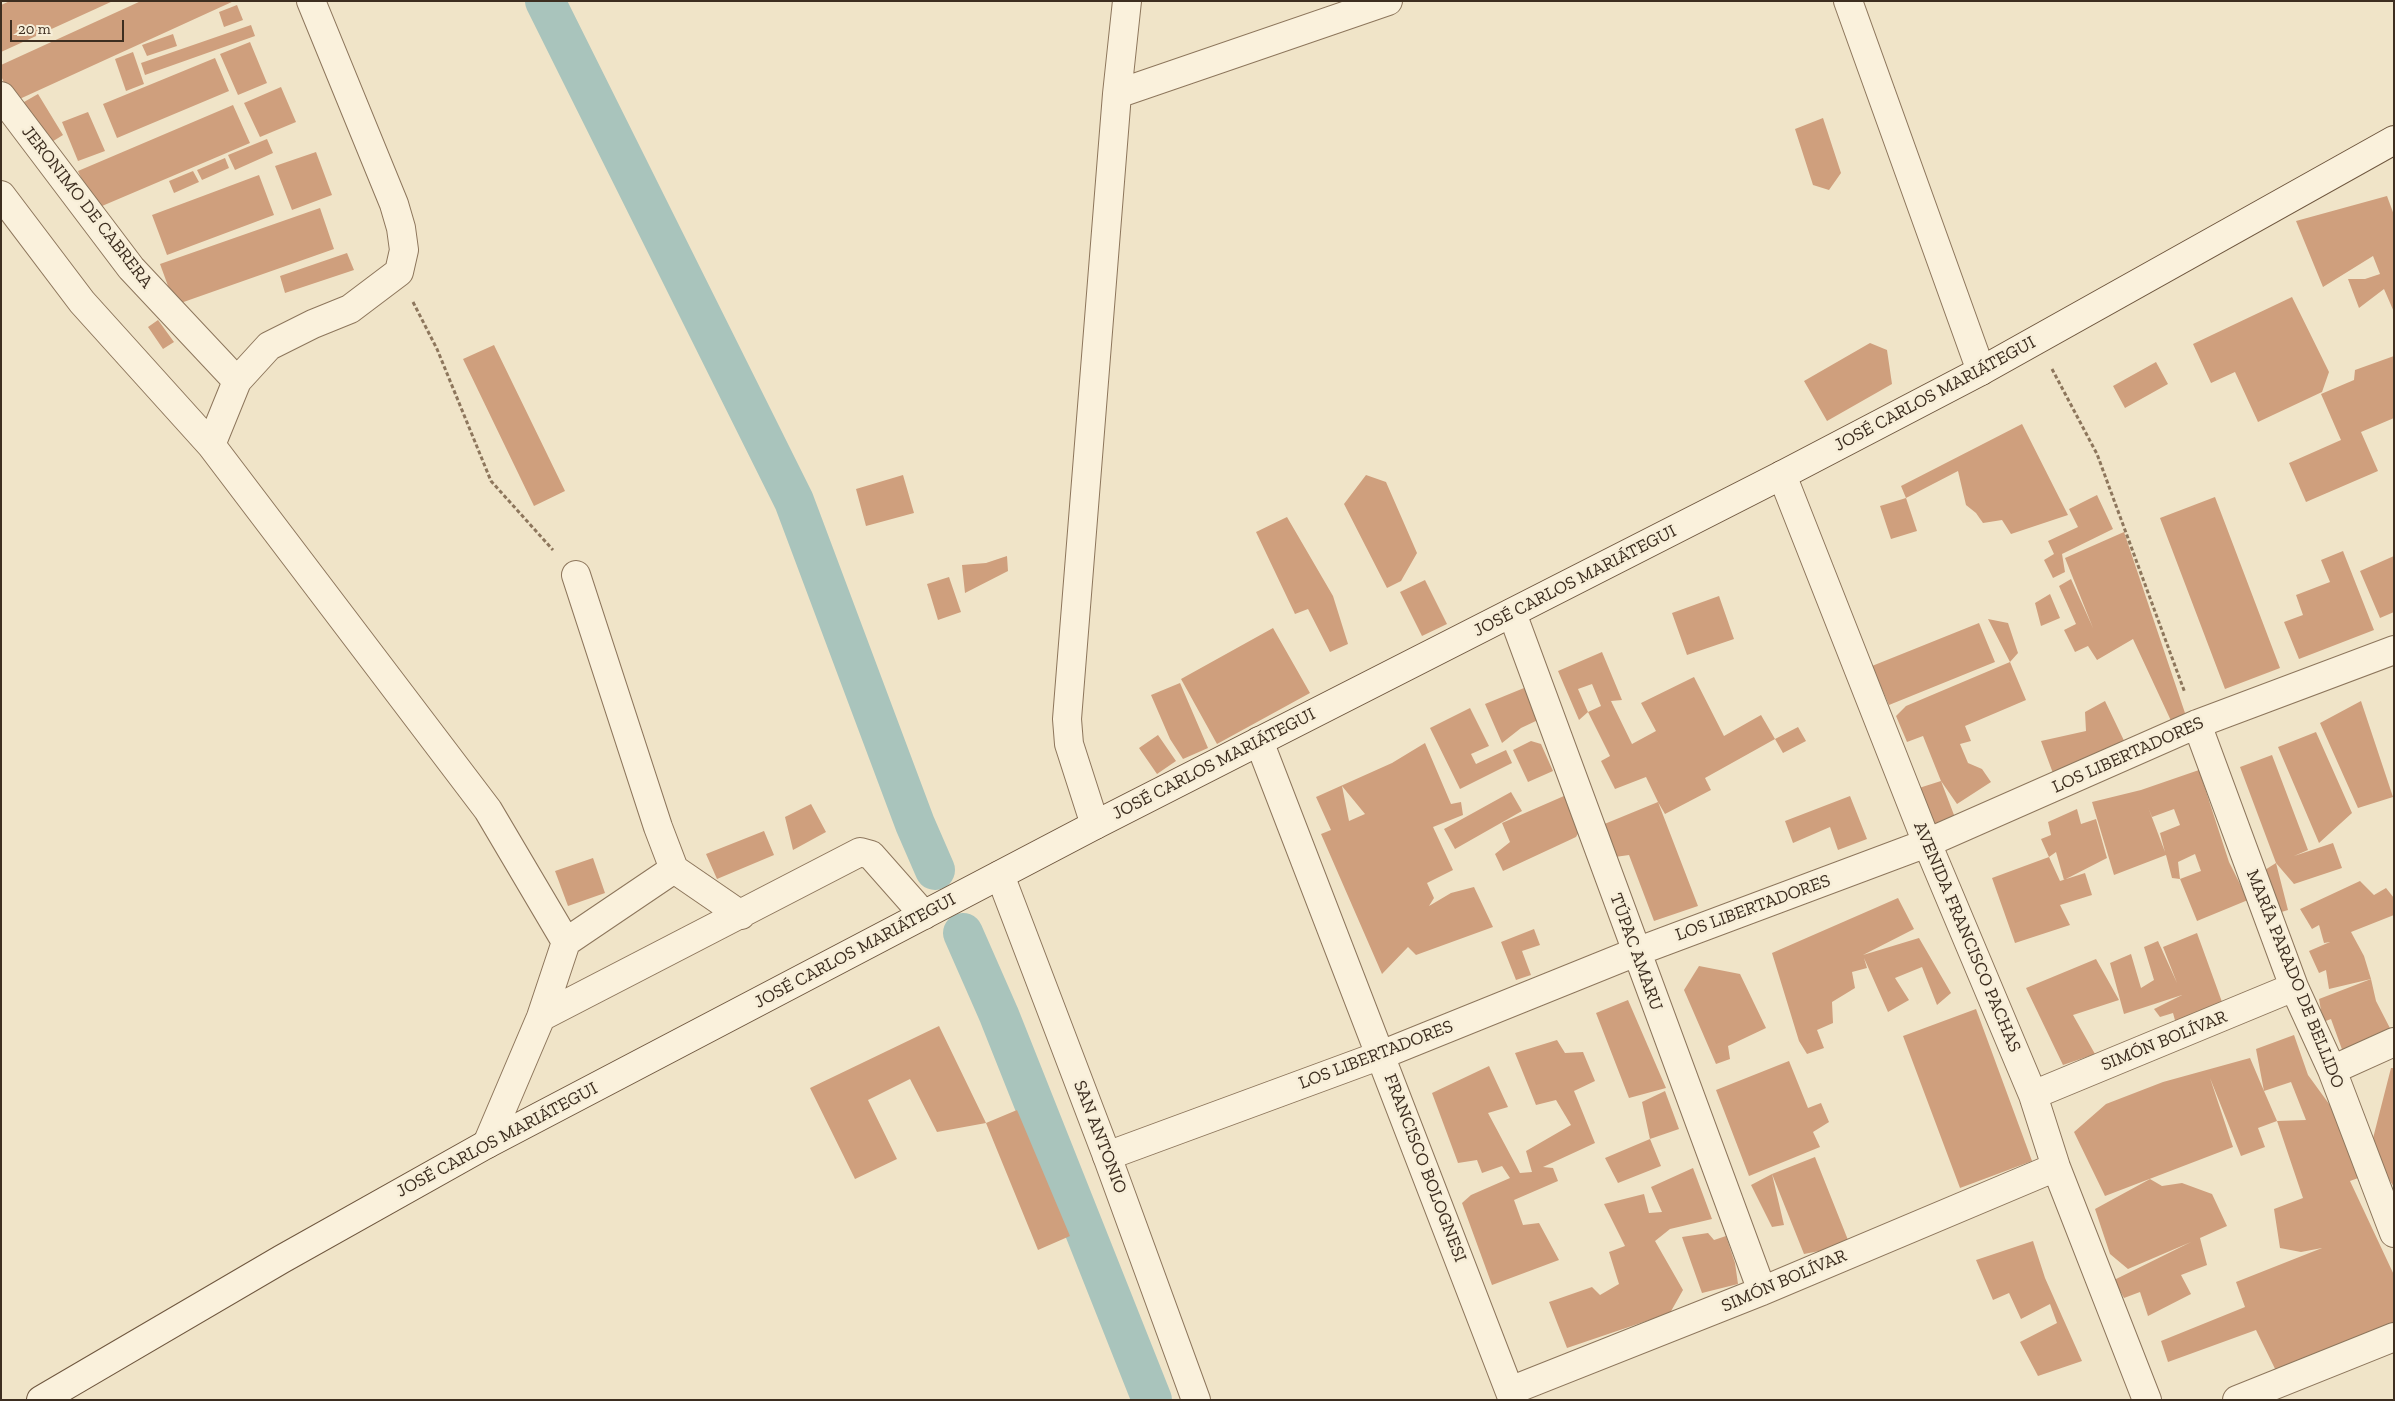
<!DOCTYPE html>
<meta charset="utf-8">
<style>
body{margin:0}
#map{position:relative;width:2395px;height:1401px;overflow:hidden;background:#f0e4c8;font-family:"Zilla Slab",serif}
canvas{display:block}
.frame{position:absolute;inset:0;border:2px solid #3d2e20;pointer-events:none}
.scale{position:absolute;left:10px;top:20px;width:114px;height:22px;box-sizing:border-box;border:2px solid #3d2e20;border-top:0;padding-left:6px;font-size:15px;line-height:18px;white-space:nowrap;color:#3d2e20;-webkit-text-stroke:4px #f7eed8;paint-order:stroke}
</style>
<div id="map">
<canvas width="2395" height="1401"></canvas>
<div class="frame"></div>
<div class="scale">20 m</div>
</div>
<script>
const g = document.querySelector('canvas').getContext('2d');
g.lineJoin = 'round';
function trace(path, color, width, dash) { g.strokeStyle = color; g.lineWidth = width; g.lineCap = dash ? 'butt' : 'round'; g.setLineDash(dash || []); g.stroke(path); }
function fillPath(path, color) { g.fillStyle = color; g.fill(path, 'evenodd'); }
function drawText(font, color, halo, rows, align = 'center') {
  g.font = font + ' "Zilla Slab",serif'; g.lineWidth = 5; g.setLineDash([]); g.textBaseline = 'middle'; g.strokeStyle = halo; g.fillStyle = color; for (const [text, x, y, turn = 0] of rows) {
    g.save(); g.translate(x, y); g.rotate((+turn || 0) * Math.PI / 180); g.textAlign = isNaN(turn) ? turn : align; if (halo) g.strokeText(text, 0, 0); g.fillText(text, 0, 0); g.restore();
  }
}
const canal = new Path2D(`
 M545 1 794 501 915 824 935 870
 M963 933 999 1015 1152 1400`);
const building = new Path2D(`
 M10 1H113L1 52V5Z
 M141 1H234L13 102 1 76V65Z
 M237 5 243 20 224 27 219 12Z
 M251 25 255 36 145 75 141 63Z
 M173 34 177 46 147 56 142 45Z
 M250 42 267 83 238 95 220 54Z
 M133 52 144 84 126 91 115 59Z
 M215 58 229 91 117 138 103 104Z
 M281 87 296 122 260 137 244 103Z
 M38 94 63 135 42 148 17 106Z
 M233 105 250 143 95 209 78 171Z
 M88 112 105 151 78 161 62 122Z
 M1823 118 1841 173 1829 190 1813 185 1795 129Z
 M267 139 273 153 235 170 228 155Z
 M316 152 332 195 292 210 275 166Z
 M225 158 229 168 202 180 197 170Z
 M193 171 199 182 174 193 169 181Z
 M259 175 274 215 167 255 152 215Z
 M2387 196 2394 215V312L2384 289 2359 308 2348 279H2365L2380 274 2373 256 2323 287 2296 221Z
 M320 208 334 249 175 305 160 264Z
 M347 253 354 270 285 293 280 276Z
 M2292 297 2329 372 2322 392 2258 422 2235 372 2211 383 2193 344Z
 M158 320 174 342 163 349 148 327Z
 M1870 343 1887 350 1892 384 1827 421 1804 381Z
 M494 345 565 491 534 506 463 359Z
 M2394 356V418L2361 432 2378 471 2306 502 2289 463 2341 440 2321 394 2354 380 2355 370Z
 M2156 362 2168 384 2125 408 2113 386Z
 M2022 424 2068 515 2011 534 2002 520 1983 523 1976 513 1966 505 1958 471 1906 498 1917 531 1891 539 1880 506 1906 498 1901 486Z
 M903 475 914 513 866 526 856 489Z
 M1366 475 1386 482 1417 553 1401 581 1387 588 1344 504Z
 M2097 495 2113 529 2062 554 2065 572 2053 578 2044 560 2054 554 2048 541 2078 527 2069 509Z
 M2215 497 2280 668 2225 689 2160 518Z
 M1287 517 1333 596 1348 644 1330 652 1308 609 1295 614 1256 532Z
 M2124 532 2185 713 2173 725 2133 639 2097 660 2088 646 2075 652 2064 630 2076 624 2059 586 2071 579 2093 628 2065 558Z
 M2343 551 2374 630 2299 659 2284 622 2303 615 2296 595 2330 582 2321 560Z
 M1007 556 1008 571 965 593 962 565 986 563Z
 M2394 556V612L2380 618 2360 571Z
 M949 577 961 612 938 620 927 584Z
 M1425 580 1447 624 1422 636 1400 592Z
 M2050 594 2060 618 2041 626 2035 603Z
 M1719 596 1734 639 1687 655 1672 613Z
 M1988 619 2008 623 2018 653 2010 662Z
 M1979 623 1995 662 1889 705 1872 666Z
 M1273 628 1310 693 1217 744 1181 679Z
 M1602 652 1622 700 1611 701 1632 744 1656 731 1641 703 1694 677 1724 736 1761 715 1775 739 1798 727 1806 741 1783 753 1775 739 1705 778 1711 790 1665 814 1658 802 1698 906 1654 921 1629 855 1615 857 1602 825 1658 802 1646 777 1615 789 1601 761 1610 756 1588 712 1601 706 1592 684 1578 689 1588 712 1579 720 1558 671Z
 M2010 662 2026 700 1965 726 1971 741 1960 744 1968 763 1982 769 1991 782 1957 804 1941 781 1959 828 1939 836 1919 788 1941 781 1923 736 1907 742 1896 716 1906 706Z
 M1180 683 1208 748 1183 759 1170 739 1151 695Z
 M1524 688 1538 720 1521 728 1502 743 1485 704Z
 M2105 701 2129 751 2057 784 2041 741 2086 731 2085 712Z
 M2361 701 2393 797 2358 808 2320 723Z
 M1470 708 1489 746 1471 754 1476 764 1506 750 1512 763 1460 789 1430 728Z
 M2316 732 2352 813 2319 843 2278 747Z
 M1158 735 1176 761 1157 774 1139 748Z
 M1531 741 1541 744 1553 771 1528 782 1513 750Z
 M1425 743 1451 804 1461 802 1463 815 1433 827 1453 870 1427 883 1434 898 1429 906 1451 893 1474 887 1493 927 1416 955 1408 947 1382 974 1321 834 1331 830 1316 797 1392 763ZM1342 786 1365 814 1349 821Z
 M2272 755 2308 850 2294 856 2333 843 2342 868 2294 884 2276 863 2288 910 2278 913 2260 873 2276 863 2240 767Z
 M2199 770 2229 862 2248 900 2197 921 2180 879 2201 871 2195 854 2178 862 2180 879 2172 878 2166 855 2114 875 2092 802 2141 790ZM2148 807 2152 817 2174 809 2180 825 2160 833 2165 852Z
 M1511 792 1522 811 1455 849 1444 829Z
 M1564 796 1573 804 1581 828 1576 837 1503 871 1495 854 1510 842 1502 823Z
 M1850 796 1867 839 1838 850 1830 827 1793 843 1785 821Z
 M811 804 826 832 793 850 785 817Z
 M2077 809 2081 824 2096 819 2107 858 2064 880 2056 852 2049 857 2041 839 2051 835 2048 822Z
 M764 831 774 855 717 879 706 854Z
 M2049 857 2060 881 2085 873 2092 895 2060 905 2070 925 2015 943 1992 878Z
 M593 858 605 893 568 906 555 871Z
 M2360 881 2374 895 2386 888 2394 898V915L2351 932 2364 956 2371 979 2376 1001 2393 1034 2344 1055 2331 1019 2323 1022 2319 999 2371 979 2329 989 2326 970 2319 973 2309 951 2330 942 2324 943 2319 925 2312 929 2300 909Z
 M1898 898 1914 929 1863 955 1919 938 1951 993 1937 1005 1922 967 1895 978 1909 1000 1888 1012 1864 958 1867 968 1852 972 1855 988 1832 1002 1833 1023 1817 1030 1824 1048 1807 1054 1799 1041 1772 953Z
 M1534 929 1540 945 1522 951 1531 975 1516 980 1501 942Z
 M2197 933 2226 1013 2176 1024 2173 1013 2160 1017 2154 1009 2182 995 2124 1014 2110 963 2131 954 2141 988 2154 980 2144 947 2158 941 2177 983 2163 947Z
 M2096 959 2119 1000 2073 1015 2095 1054 2063 1065 2026 988Z
 M1699 966 1740 974 1766 1028 1728 1046 1730 1059 1716 1064 1684 990Z
 M1628 1000 1666 1088 1629 1098 1596 1013Z
 M1976 1009 2032 1161 1960 1188 1903 1036Z
 M939 1026 986 1123 937 1132 910 1079 868 1100 897 1159 855 1179 810 1088Z
 M2294 1035 2308 1075 2340 1119 2361 1177 2350 1181 2394 1275V1331L2281 1381 2256 1330 2168 1362 2161 1341 2245 1307 2236 1282 2322 1248 2301 1252 2280 1248 2274 1209 2303 1198 2277 1121 2306 1120 2291 1082 2264 1091 2277 1121 2258 1128 2265 1147 2241 1156 2210 1078 2233 1147 2105 1196 2074 1132 2106 1104 2163 1082 2250 1058 2264 1091 2256 1049Z
 M1557 1040 1565 1053 1583 1052 1595 1081 1574 1091 1595 1143 1543 1167 1553 1168 1558 1181 1514 1200 1523 1225 1539 1223 1559 1260 1492 1285 1462 1203 1471 1195 1510 1178 1502 1166 1482 1173 1477 1160 1458 1163 1432 1093 1489 1066 1508 1107 1488 1113 1520 1173 1532 1172 1526 1151 1571 1125 1556 1100 1536 1105 1515 1053Z
 M1789 1061 1808 1108 1821 1103 1829 1122 1813 1132 1820 1147 1749 1176 1716 1090Z
 M2391 1068H2394V1187L2370 1150Z
 M1665 1091 1679 1129 1650 1139 1642 1102Z
 M1017 1110 1070 1236 1038 1250 986 1123Z
 M1650 1139 1661 1166 1618 1183 1605 1158Z
 M1815 1157 1850 1245 1804 1254 1772 1174Z
 M1693 1168 1712 1219 1670 1229 1655 1241 1683 1290 1670 1313 1567 1348 1549 1302 1592 1287 1600 1295 1619 1284 1609 1252 1625 1246 1604 1204 1644 1194 1649 1213 1662 1212 1651 1187Z
 M1772 1174 1784 1225 1772 1227 1751 1185Z
 M2150 1179 2162 1186 2182 1183 2212 1194 2227 1226 2200 1238 2207 1265 2181 1275 2191 1294 2148 1316 2140 1292 2124 1298 2114 1280 2191 1242 2128 1269 2110 1254 2095 1209Z
 M1708 1233 1714 1240 1726 1236 1735 1263 1738 1284 1702 1293 1682 1237Z
 M2033 1241 2045 1278 2082 1361 2038 1376 2020 1342 2057 1323 2050 1304 2021 1319 2009 1293 1993 1300 1976 1260Z`);
const path = new Path2D(`
 M413 302 437 349 491 481 553 550
 M2052 369 2097 454 2185 693`);
const minor = new Path2D(`
 M1848 1 1981 371
 M1117 94 1388 1
 M1 96 131 268 237 381
 M1 195 82 302 211 445 488 810 566 942 541 1017 487 1144
 M211 445 237 381 269 346 313 324 350 309 399 272 404 250 401 228 394 204 311 1
 M1782 475 1927 843 2033 1095 2056 1167 2147 1400
 M576 575 658 827 674 869 741 915
 M1512 613 1762 1291
 M2197 724 2294 987 2332 1070 2394 1233
 M1259 741 1513 1400
 M1095 825 1069 744 1067 719 1117 94 1127 1
 M566 942 674 869
 M541 1017 860 852 871 855 924 915
 M2332 1070 2394 1042
 M2033 1095 2294 987
 M1107 1156 1381 1055 1636 952 1927 843 2197 724 2394 650
 M1510 1391 1762 1291 2056 1167
 M2237 1400 2394 1337`);
const tertiary = new Path2D(`
 M1000 875 1107 1156 1196 1400`);
const secondary = new Path2D(`
 M41 1400 282 1259 487 1144 1095 825 1782 475 1981 371 2394 140`);
const streetNames = [
 ["JERONIMO DE CABRERA",87,207,52],
 ["JOSÉ CARLOS MARIÁTEGUI",1935,394,-28],
 ["JOSÉ CARLOS MARIÁTEGUI",1575,581,-27],
 ["LOS LIBERTADORES",2128,755,-24],
 ["JOSÉ CARLOS MARIÁTEGUI",1214,764,-27],
 ["LOS LIBERTADORES",1753,908,-20],
 ["AVENIDA FRANCISCO PACHAS",1967,937,67],
 ["JOSÉ CARLOS MARIÁTEGUI",855,951,-28],
 ["TÚPAC AMARU",1636,952,70],
 ["MARÍA PARADO DE BELLIDO",2295,979,68],
 ["SIMÓN BOLÍVAR",2164,1041,-22],
 ["LOS LIBERTADORES",1376,1055,-21],
 ["SAN ANTONIO",1100,1137,69],
 ["JOSÉ CARLOS MARIÁTEGUI",497,1140,-28],
 ["FRANCISCO BOLOGNESI",1425,1168,69],
 ["SIMÓN BOLÍVAR",1784,1281,-23]
];
trace(canal, '#a9c4bc', 40);
fillPath(building, '#cf9f7d');
trace(minor, '#8d765c', 30);
trace(tertiary, '#8d765c', 30);
trace(secondary, '#6f573f', 30);
trace(path, '#8d765c', 3, [4, 2.5]);
trace(minor, '#faf1dc', 28);
trace(tertiary, '#faf1dc', 28);
trace(secondary, '#faf1dc', 28);
drawText('18px', '#3d2e20', '#f7eed8', streetNames);
</script>
